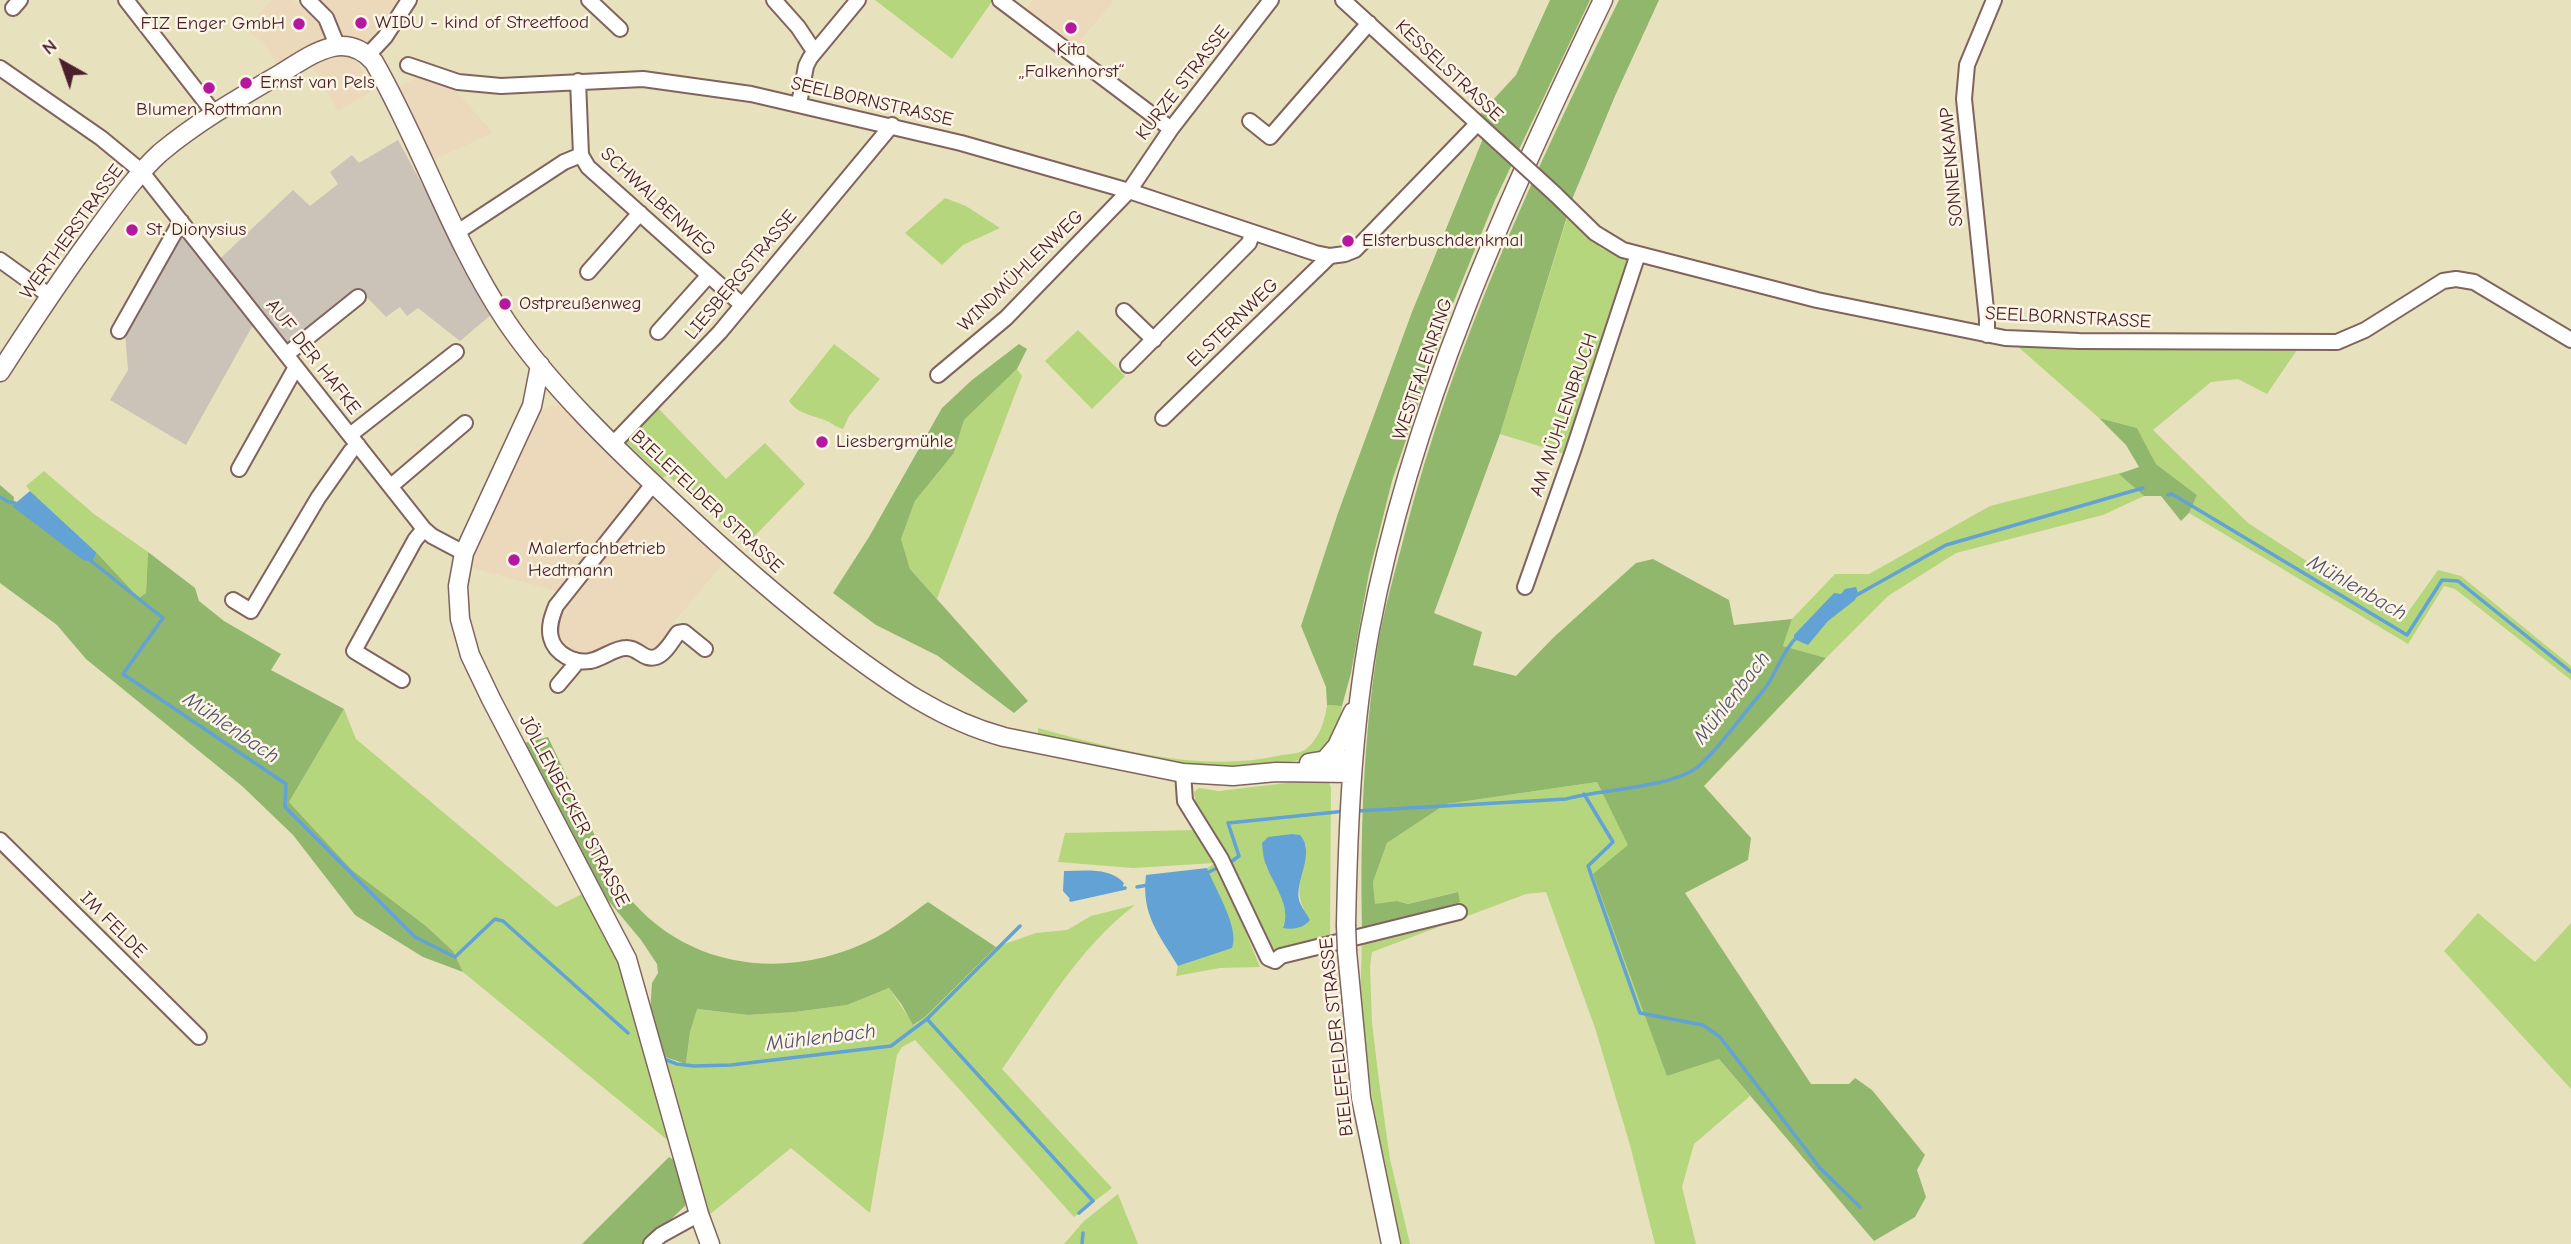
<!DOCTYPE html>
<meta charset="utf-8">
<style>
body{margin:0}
#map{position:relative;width:2571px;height:1244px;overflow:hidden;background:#e8e1bd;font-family:"Comic Neue",sans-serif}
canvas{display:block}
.north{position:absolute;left:28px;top:28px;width:70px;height:70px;-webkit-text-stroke:5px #fcf5e5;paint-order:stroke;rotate:320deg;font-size:19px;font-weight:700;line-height:28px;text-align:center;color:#4a1f2b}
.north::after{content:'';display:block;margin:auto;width:24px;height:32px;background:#4a1f2b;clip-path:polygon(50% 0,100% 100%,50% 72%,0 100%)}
</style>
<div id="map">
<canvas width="2571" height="1244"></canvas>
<div class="north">N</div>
</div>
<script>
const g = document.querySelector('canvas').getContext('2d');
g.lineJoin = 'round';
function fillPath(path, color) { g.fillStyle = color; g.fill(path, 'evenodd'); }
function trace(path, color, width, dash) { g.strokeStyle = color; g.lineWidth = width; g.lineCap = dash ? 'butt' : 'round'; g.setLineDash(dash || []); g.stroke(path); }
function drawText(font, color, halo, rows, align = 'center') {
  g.font = font + ' "Comic Neue",sans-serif'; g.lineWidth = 5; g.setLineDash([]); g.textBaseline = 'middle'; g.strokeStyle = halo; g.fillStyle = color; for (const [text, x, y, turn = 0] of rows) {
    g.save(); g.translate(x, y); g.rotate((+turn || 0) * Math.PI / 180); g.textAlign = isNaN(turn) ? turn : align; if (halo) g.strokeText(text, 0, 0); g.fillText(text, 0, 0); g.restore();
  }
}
const built = new Path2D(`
 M272 0H293L300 6 306 0H398L374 33 358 64 375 89 338 111 305 53 279 68 266 46 246 29Z
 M1034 0H1114L1075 47 1027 9Z
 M421 76 454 89 493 133 430 161 396 88Z
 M551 406 564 407 638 486 723 563 671 626 672 630 657 651 574 655 556 641 554 631 563 593 470 567 473 554 540 412Z`);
const industrial = new Path2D(`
 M398 140 492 314 460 341 418 308 407 316 400 307 386 317 358 288 292 345 285 341 264 315 253 325 186 445 110 400 128 370 125 333 181 233 209 269 293 190 310 206 338 184 330 172 352 155 359 163Z`);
const green = new Path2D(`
 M875 0H993L952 59Z
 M945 198 966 206 1000 228 963 245 942 265 905 233Z
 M1567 218 1602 249 1625 256 1630 262 1565 454 1500 434Z
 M1078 330 1125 376 1092 409 1045 361Z
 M834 344 880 379 849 416 843 429C836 427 833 424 827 421 813 415 799 415 789 401Z
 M2016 345 2299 347 2267 394 2238 379 2211 382 2153 430 2248 523 2401 622 2438 570 2461 576 2571 666V680L2455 589 2444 586 2408 644 2189 513 2197 495 2156 464 2137 428 2099 418Z
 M1017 369 1022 376 937 599 910 569 901 539 915 501 954 453 964 420Z
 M658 408 726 479 765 443 805 484 746 545 667 475 663 478 625 441Z
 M2140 468 2120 474 2144 496 2103 515 1956 553 1888 596 1826 658 1783 646 1792 619 1835 574H1869L1990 506Z
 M44 471 94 514 148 552 146 593 139 598 97 553 30 491 26 486Z
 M1327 705 1342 706C1340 720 1336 742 1324 751 1316 757 1304 759 1294 761 1209 784 1121 755 1038 737V728C1116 749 1201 774 1282 755 1288 754 1297 754 1303 751 1318 742 1325 721 1327 705Z
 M344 709 356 739 556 907 584 893 624 975 671 1143 463 972 453 951 426 926 352 870 289 802Z
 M1303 781 1329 783 1331 787 1330 934 1327 940 1273 953 1229 860 1207 820 1196 807 1194 792 1199 788 1219 791ZM1306 845C1305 867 1293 889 1304 909L1283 927C1292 907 1274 881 1265 864Z
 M1597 782 1629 845 1667 1076 1719 1059 1750 1096 1694 1144 1682 1187 1696 1244H1655L1630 1145 1595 1028 1546 892 1526 894 1372 952 1370 967 1372 1023 1379 1081 1390 1159 1410 1244H1400C1379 1162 1368 1079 1361 995 1360 973 1363 952 1361 931L1457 892 1408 904 1397 901 1375 905 1373 882 1387 843 1446 804Z
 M1195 830 1217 863 1260 967 1220 968 1176 976 1178 966 1231 948 1207 868 1215 863 1133 868 1058 862 1065 833Z
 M1135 905C1079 947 1042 1013 1002 1069L1112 1188 1074 1217 915 1040 902 1047 897 1055 870 1213 791 1148 708 1216 666 1061 686 1066 690 1032 696 1009 748 1015 795 1012 847 1005 889 988 914 1025 925 1017 996 947 1036 933 1067 930 1091 916Z
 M2478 913 2535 962 2571 923V1089L2444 951Z
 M1118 1194 1138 1244H1064L1084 1221Z`);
const forest = new Path2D(`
 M1550 0H1590L1495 200 1448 316 1392 481 1369 573 1351 673 1342 706 1327 705 1326 687 1301 626 1338 513 1412 312 1482 141 1480 114 1516 75Z
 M1619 0H1659L1615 96 1573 197 1500 434 1434 613 1482 632 1473 665 1516 676 1554 637 1636 563 1653 559 1729 600 1734 625 1792 619 1783 646 1826 658 1704 786 1751 838 1748 860 1685 893 1811 1084H1849L1855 1078 1872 1090 1925 1155 1917 1170 1926 1197 1915 1217 1874 1241 1719 1059 1667 1076 1593 874 1628 845 1597 782 1446 804 1387 843 1373 882 1375 904 1397 901 1408 904 1458 892 1460 902 1362 931C1360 838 1363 743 1377 651 1383 612 1395 572 1405 533 1453 347 1534 172 1619 0Z
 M1019 344 1027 349 1017 369 964 420 954 453 915 501 901 539 910 569 1028 701 1014 713 938 656 876 625 833 593 869 537 942 408 972 380Z
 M2099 418 2137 428 2156 464 2197 495 2189 513 2181 521 2161 496H2144L2119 474 2139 467 2126 445Z
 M0 485 14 497 13 506 92 562 97 553 139 598 146 593 148 552 195 588 199 601 224 621 281 654 271 670 344 709 289 802 352 870 426 926 453 951 463 972 423 957 355 915 293 835 242 786 86 659 57 625 0 583Z
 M548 737C564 771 580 804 596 838 606 857 612 877 626 894 687 971 790 982 875 938 893 929 911 914 928 902L996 947 925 1017 913 1025 902 1005 889 988 847 1005 795 1012 748 1015 697 1009 690 1032 686 1064 665 1057 650 1014 652 983 658 973 657 964 641 940 602 893 524 743Z
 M669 1157 677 1162 687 1198 685 1206 645 1244H582Z`);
const water = new Path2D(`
 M30 491 97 553 92 562 83 560 12 506Z
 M1856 587 1858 593 1855 600 1828 621 1808 645 1794 639V635L1834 593 1841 594 1845 589Z
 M1292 834 1300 835C1316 853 1295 879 1299 900 1301 907 1307 914 1310 920 1303 928 1294 930 1283 928 1292 906 1273 884 1266 865 1263 858 1263 851 1262 843L1268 837Z
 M1207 868C1215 889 1240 928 1232 948L1178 966C1159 934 1141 915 1146 875Z
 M1064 871C1085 871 1109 867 1124 883L1122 889 1071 900 1063 891Z`);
const stream = new Path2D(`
 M2168 495 2172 494 2407 635 2442 580 2458 581 2571 672
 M0 497 9 502 15 503
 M91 561 163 618 123 674 286 784 285 807 415 937 455 957 495 919 503 921 628 1033
 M1855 596 1946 545 2143 488
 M1584 794 1613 842 1588 866 1640 1013 1703 1025 1720 1037 1820 1168 1860 1207
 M1357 811 1566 799C1600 789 1675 788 1700 765 1723 744 1742 715 1763 691 1776 675 1782 651 1797 637
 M1231 862 1239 856 1228 823 1346 811
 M1207 873 1217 868
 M1137 887 1148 885
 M1071 900 1125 888
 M927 1019 1093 1201 1079 1213
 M664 1059 677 1064 694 1066 731 1065 891 1046 927 1019 1020 926
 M1082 1244 1083 1233`);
const minor = new Path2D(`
 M126 0 214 113
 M308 0 326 18 337 45
 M589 0 620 29
 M774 0 798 27 814 51
 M1000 0 1171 129
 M1343 0 1497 141
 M13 8 20 0
 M368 55 385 37 409 0
 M408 65 458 82 501 86 643 79 751 94 961 143 1129 191 1315 253 1330 256 1345 254 1355 250 1477 124
 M0 68 101 138 141 171 424 529 432 536 464 553
 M799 104 806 66 810 58 858 0
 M1250 121 1270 137 1369 23
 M581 155 588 167 741 304
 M1555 194 1595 233 1623 250 1817 300 2005 338 2079 341 2337 342 2365 330 2443 281 2456 279 2474 282 2571 340
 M456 233 564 162 581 155 578 81
 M0 260 50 296
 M588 272 640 213
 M1124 311 1154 340
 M119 331 181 221
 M658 332 709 275
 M1987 335V319L1964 99 1967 65 1994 0
 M287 354 358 297
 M1128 365 1249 243 1252 234
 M938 375 1006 318 1129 191 1171 129 1271 0
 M1163 418 1330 256
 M350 435 456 352
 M613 444 720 332 892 125
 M239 469 296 367
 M653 484 556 606C552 616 548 627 551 638 555 654 575 664 590 661 602 659 614 648 626 648 638 647 643 661 656 657 665 654 672 641 678 633L684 632 705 649
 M391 486 465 423
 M1525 587 1573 451 1638 254
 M233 600 251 611 318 498 351 451 358 445
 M402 680 354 651 415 540 424 529
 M558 685 574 666 575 660
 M1183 773 1185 801 1221 859 1268 958 1275 961 1281 956 1459 912
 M0 840 199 1037
 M651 1244 661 1235 699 1214`);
const major = new Path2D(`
 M540 365 532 406 464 553 458 586 460 619 470 655 491 699 627 959 699 1214 710 1244
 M0 372C31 324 62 277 96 231 116 204 135 176 160 153 197 122 239 98 280 74 310 56 344 28 374 62 422 146 452 240 506 321 549 385 618 451 675 504 728 554 782 601 839 645 891 684 941 720 1004 737L1183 773 1233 776 1276 772 1351 773
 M1325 760 1337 746 1353 712
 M1309 763 1335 759 1353 760
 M1346 925C1348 826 1352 727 1370 629 1411 411 1507 199 1603 0
 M1347 951 1361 1098 1391 1244`);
const minorBridge = new Path2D(`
 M1497 141 1555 194`);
const majorBridge = new Path2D(`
 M1346 925 1347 951`);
const markers = [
 [361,23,7,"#b5179e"],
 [299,24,7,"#b5179e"],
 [1071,28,7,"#b5179e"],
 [246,83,7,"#b5179e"],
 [209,88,7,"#b5179e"],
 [132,230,7,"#b5179e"],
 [1348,241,7,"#b5179e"],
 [505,304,7,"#b5179e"],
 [822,442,7,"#b5179e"],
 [514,560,7,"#b5179e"]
];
const poiNames = [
 ["WIDU - kind of Streetfood",375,23],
 ["FIZ Enger GmbH",285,24,"right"],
 ["Kita",1071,50,"center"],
 ["„Falkenhorst“",1071,72,"center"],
 ["Ernst van Pels",260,83],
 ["Blumen Rottmann",209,110,"center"],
 ["St. Dionysius",146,230],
 ["Elsterbuschdenkmal",1362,241],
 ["Ostpreußenweg",519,304],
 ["Liesbergmühle",836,442],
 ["Malerfachbetrieb",528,549],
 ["Hedtmann",528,571]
];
const streetNames = [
 ["KESSELSTRASSE",1449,71,43],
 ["KURZE STRASSE",1183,83,-52],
 ["SEELBORNSTRASSE",872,102,13],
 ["SONNENKAMP",1952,167,-95],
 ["SCHWALBENWEG",658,202,43],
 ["WERTHERSTRASSE",72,232,-54],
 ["WINDMÜHLENWEG",1021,271,-44],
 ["LIESBERGSTRASSE",741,275,-50],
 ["SEELBORNSTRASSE",2068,318,3],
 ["ELSTERNWEG",1233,323,-44],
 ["AUF DER HAFKE",313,357,52],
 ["WESTFALENRING",1423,369,-71],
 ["AM MÜHLENBRUCH",1564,415,-71],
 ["BIELEFELDER STRASSE",707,502,43],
 ["JÖLLENBECKER STRASSE",574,811,62],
 ["IM FELDE",113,925,45],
 ["BIELEFELDER STRASSE",1337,1037,-96]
];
const waterNames = [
 ["Mühlenbach",2357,588,30],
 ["Mühlenbach",1732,698,-52],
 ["Mühlenbach",231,728,34],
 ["Mühlenbach",821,1038,-7]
];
fillPath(built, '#ecd8ba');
fillPath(industrial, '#cbc3b8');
fillPath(green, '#b6d67d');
fillPath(forest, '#90b76c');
fillPath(water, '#62a2d5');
trace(stream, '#62a2d5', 3.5);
trace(minor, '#81635e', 18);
trace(major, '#81635e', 21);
trace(minor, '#fff', 14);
trace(major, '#fff', 18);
trace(minorBridge, '#81635e', 18, []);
trace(majorBridge, '#81635e', 21, []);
trace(minorBridge, '#fff', 14);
trace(majorBridge, '#fff', 18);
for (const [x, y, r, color] of markers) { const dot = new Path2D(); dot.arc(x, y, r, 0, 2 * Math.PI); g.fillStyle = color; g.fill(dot); trace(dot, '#fcf5e5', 2.5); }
drawText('19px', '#4a1f2b', '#fcf5e5', poiNames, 'left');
drawText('19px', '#4a1f2b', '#fcf5e5', streetNames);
drawText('italic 21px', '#54536f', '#fcf5e5', waterNames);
</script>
